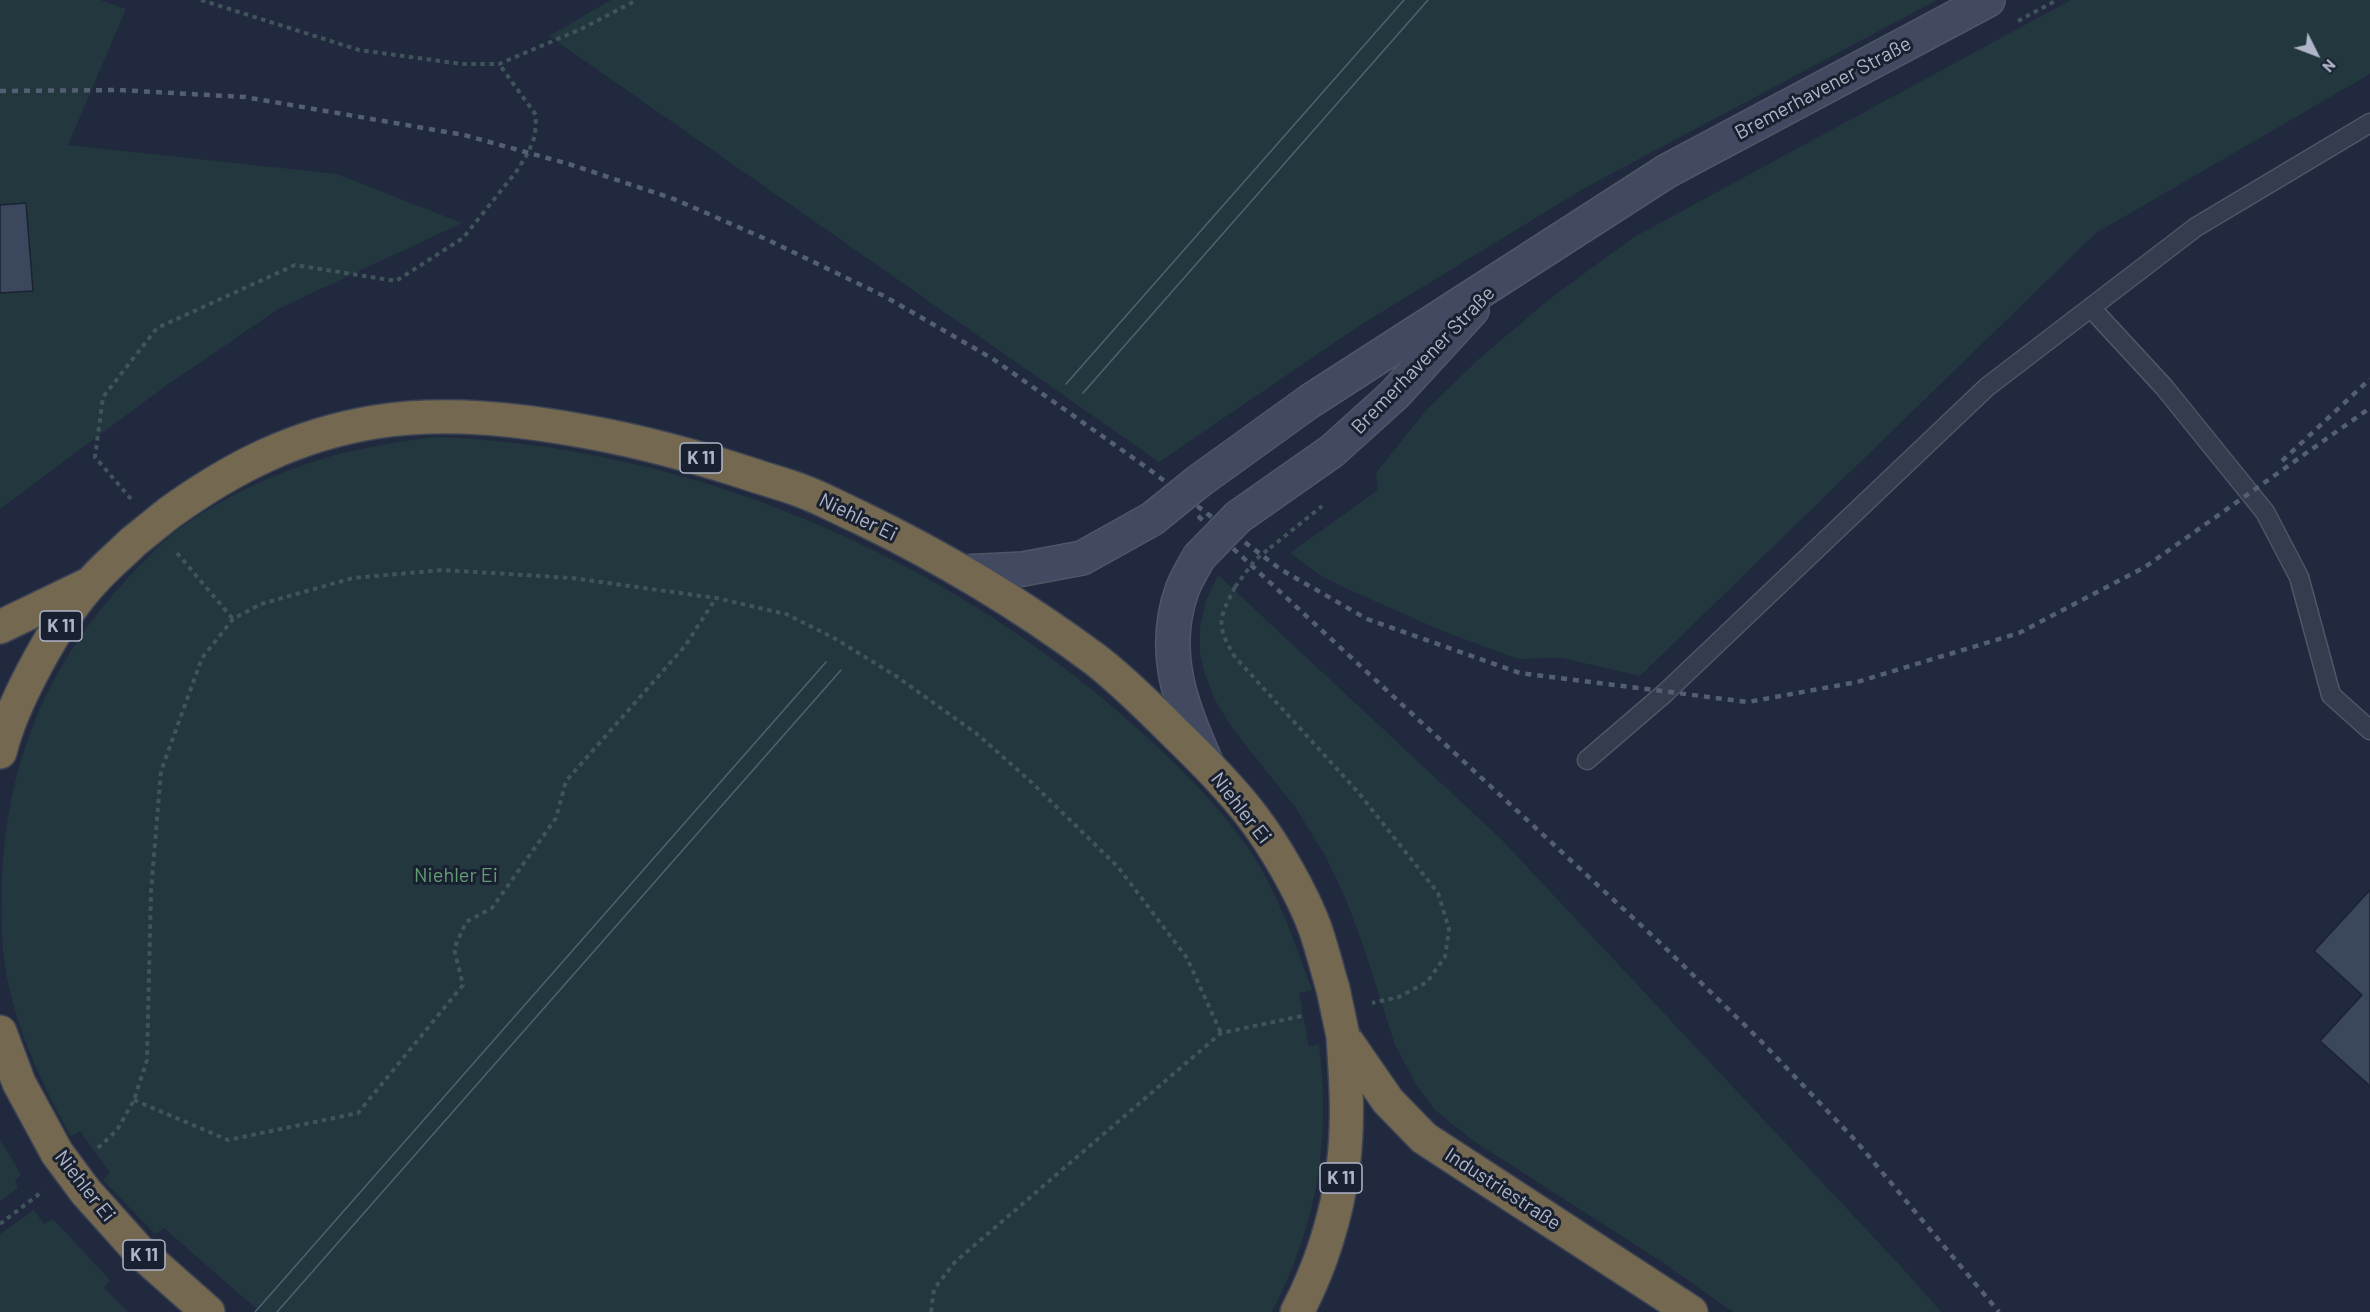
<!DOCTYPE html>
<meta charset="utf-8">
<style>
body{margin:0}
#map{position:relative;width:2370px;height:1312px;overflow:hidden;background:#20293d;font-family:Barlow,sans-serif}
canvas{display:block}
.north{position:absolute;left:2286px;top:24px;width:60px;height:60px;-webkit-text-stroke:4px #192131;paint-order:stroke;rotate:132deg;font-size:16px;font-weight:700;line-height:24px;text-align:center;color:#afb6c9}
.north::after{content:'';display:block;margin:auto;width:21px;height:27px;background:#afb6c9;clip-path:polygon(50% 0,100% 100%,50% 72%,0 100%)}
</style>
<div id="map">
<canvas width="2370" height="1312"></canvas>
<div class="north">N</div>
</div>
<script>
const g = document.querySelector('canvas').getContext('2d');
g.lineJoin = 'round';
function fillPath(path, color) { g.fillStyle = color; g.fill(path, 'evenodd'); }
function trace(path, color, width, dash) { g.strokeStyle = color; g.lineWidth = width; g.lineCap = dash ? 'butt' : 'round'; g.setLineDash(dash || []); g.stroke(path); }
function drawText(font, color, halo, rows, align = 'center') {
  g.font = font + ' Barlow,sans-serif'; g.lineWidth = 6; g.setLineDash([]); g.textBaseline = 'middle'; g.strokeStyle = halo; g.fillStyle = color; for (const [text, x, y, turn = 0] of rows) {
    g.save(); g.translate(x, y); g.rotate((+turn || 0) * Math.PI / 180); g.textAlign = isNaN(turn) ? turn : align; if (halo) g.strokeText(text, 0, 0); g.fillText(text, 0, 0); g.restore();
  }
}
const green = new Path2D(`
 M0 0H100L126 9 68 145 337 174 462 223 280 308 167 385 0 509Z
 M611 0H1937L1583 189 1359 326 1159 462 549 36Z
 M2071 0H2370V74L2096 233 1640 676 1562 658 1518 659 1445 632 1349 590 1321 576 1290 553 1378 490 1376 473 1427 409 1480 358 1552 297 1634 237Z
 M435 437C687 445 942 555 1129 721 1170 757 1211 797 1243 841 1276 886 1293 938 1312 990L1299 993 1309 1046 1319 1044C1331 1144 1317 1223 1272 1312H260L164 1228 155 1234 103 1180 110 1173 80 1131 71 1137C43 1086 18 1034 7 977 1 948 1 916 2 887 5 767 45 668 126 580 144 561 164 539 186 524 266 470 340 448 435 437Z
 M1218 575 1501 839 1908 1274 1941 1312H1733L1662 1262 1472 1140 1435 1110 1417 1086 1395 1045 1364 948 1347 902 1325 855 1295 807 1233 729 1215 700 1204 672 1200 653V628L1206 601Z
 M0 1140 21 1174 15 1180 18 1188 0 1201Z
 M34 1210 44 1224 53 1219 110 1280 104 1288 128 1312H0V1234Z`);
const building = new Path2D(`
 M26 203 33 291 0 293V205Z
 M2370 890V1086L2320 1041 2362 995 2314 951Z`);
const path = new Path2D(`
 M201 0 359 50 462 64H499L581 29 637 0
 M2018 21 2057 0
 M131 499 95 457 103 397 157 328 295 265 396 281 463 238 516 172 528 153 535 136 536 115 499 64
 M1270 548 1322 506
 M177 553 233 619
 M1235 587C1219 619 1215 624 1235 657L1358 792 1438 893 1449 929 1445 957 1427 982 1399 997 1372 1003
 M134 1100 228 1140 358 1113 463 985 454 949 466 922 492 908 556 818 566 781 685 646 716 598
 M98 1148 117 1130 134 1100 147 1060 151 891 161 771 202 658 233 619 261 604 353 578 442 570 572 578 716 598 786 614 834 638 896 676 977 734 1029 780 1118 867 1187 958 1221 1033
 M0 1224 43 1191
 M931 1312 934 1289 955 1262 1221 1033 1302 1016`);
const lane = new Path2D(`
 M2091 308 2164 387 2265 512 2299 577 2331 695 2370 730
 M1587 760 1665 693 1987 387 2196 227 2370 123`);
const secondary = new Path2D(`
 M1199 481 1310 401 1667 171 1988 0
 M1238 517 1332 451 1394 395 1472 310
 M1199 557C1193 568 1186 579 1182 590 1160 652 1181 705 1206 762
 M963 572 1023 569 1082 558 1152 519`);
const highway = new Path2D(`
 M169 513C233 467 296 435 375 422 446 411 518 419 588 432 644 442 698 457 753 475 771 481 790 486 807 493 825 500 841 509 859 517 942 557 1022 605 1096 660 1124 682 1150 708 1175 733 1202 759 1229 786 1252 816 1275 846 1302 893 1315 928 1322 948 1327 969 1333 989
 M0 627 87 585
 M0 752C12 703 58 618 93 581 105 567 120 555 133 542
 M0 1032 19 1083 57 1153
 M1343 1036 1388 1101 1424 1138 1691 1312
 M86 1192 138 1250 208 1312
 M1297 1312C1320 1269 1337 1216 1343 1167 1349 1124 1346 1080 1343 1037`);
const tram = new Path2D(`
 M1066 384 1404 0
 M1083 393 1428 0
 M255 1312 826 662
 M277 1312 841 670`);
const rail = new Path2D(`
 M0 91 118 90 245 97 464 135 569 164 674 199 768 240 884 296 993 359 1146 467 1280 569 1367 619 1520 673 1748 702 1857 682 2019 633 2145 567 2370 408
 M2282 461 2370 379
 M1198 516 1657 940 1759 1039 1856 1141 1999 1312`);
const pathBridge = new Path2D(`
 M1235 587 1255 560 1270 548`);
const secondaryBridge = new Path2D(`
 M1152 519 1199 481
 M1199 557 1238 517`);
const highwayBridge = new Path2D(`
 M133 542 169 513
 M1333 989 1343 1036
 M57 1153 86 1192`);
const shields = [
 [701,458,42],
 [61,626,42],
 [1341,1178,42],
 [144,1255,42]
];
const shieldNames = [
 ["K 11",701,458],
 ["K 11",61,626],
 ["K 11",1341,1178],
 ["K 11",144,1255]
];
const streetNames = [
 ["Bremerhavener Straße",1823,88,-28],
 ["Bremerhavener Straße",1423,360,-46],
 ["Niehler Ei",858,517,26],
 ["Niehler Ei",1241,808,52],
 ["Niehler Ei",85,1186,52],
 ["Industriestraße",1503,1189,33]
];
const parkNames = [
 ["Niehler Ei",456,875]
];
fillPath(green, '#22383e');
fillPath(building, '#3b475d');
trace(building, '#1b2333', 1.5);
trace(lane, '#4f5668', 21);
trace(secondary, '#4f5668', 36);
trace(highway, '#3c4354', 36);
trace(path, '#40555b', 4, [4.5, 4.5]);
trace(lane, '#343c4d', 18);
trace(secondary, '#414a60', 33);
trace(highway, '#746950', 33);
trace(tram, '#555f74', 1.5);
trace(rail, '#555f74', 4.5, [6, 6]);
trace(secondaryBridge, '#4f5668', 36, []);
trace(highwayBridge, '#3c4354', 36, []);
trace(pathBridge, '#40555b', 4, [4.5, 4.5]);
trace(secondaryBridge, '#414a60', 33);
trace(highwayBridge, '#746950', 33);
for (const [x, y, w] of shields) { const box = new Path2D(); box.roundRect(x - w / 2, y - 15, w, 30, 4.5); g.fillStyle = '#192131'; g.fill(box); trace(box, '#afb6c9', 1.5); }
drawText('bold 18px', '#afb6c9', null, shieldNames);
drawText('20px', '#afb6c9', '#192131', streetNames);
drawText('20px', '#649c76', '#192131', parkNames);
</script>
